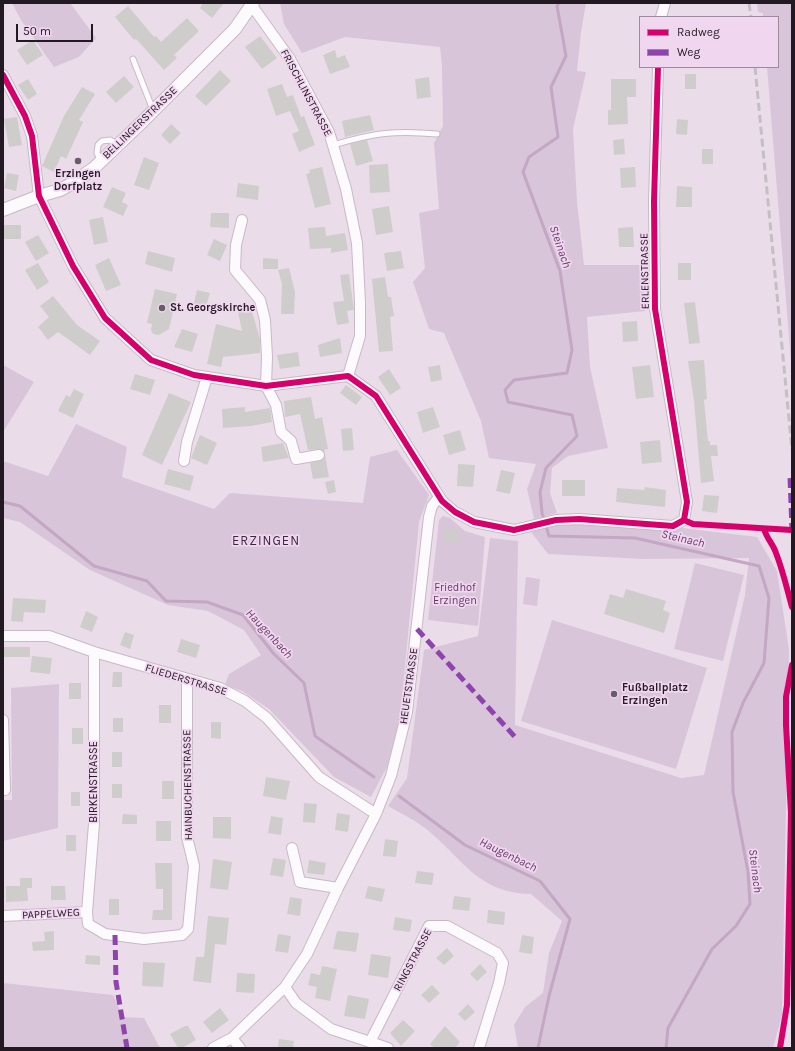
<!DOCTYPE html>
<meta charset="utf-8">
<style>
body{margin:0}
#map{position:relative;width:795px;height:1051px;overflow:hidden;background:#ebdcea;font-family:Karla,sans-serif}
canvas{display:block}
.frame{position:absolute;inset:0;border:4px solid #221922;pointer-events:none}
.legend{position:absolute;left:639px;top:16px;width:140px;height:52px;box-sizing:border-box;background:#f1d6f0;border:1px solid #9e8a9e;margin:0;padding:5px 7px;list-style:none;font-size:12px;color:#221922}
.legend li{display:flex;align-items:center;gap:8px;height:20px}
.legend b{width:20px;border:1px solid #9e8a9e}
.scale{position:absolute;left:16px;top:24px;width:77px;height:18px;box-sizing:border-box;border:2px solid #221922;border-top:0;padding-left:5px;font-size:12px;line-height:14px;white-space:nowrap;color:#221922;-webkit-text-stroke:3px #f1d6f0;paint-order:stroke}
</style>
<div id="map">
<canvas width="795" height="1051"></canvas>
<div class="frame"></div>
<ul class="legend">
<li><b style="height:5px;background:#d6006c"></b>Radweg</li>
<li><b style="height:5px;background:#8e44ad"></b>Weg</li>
</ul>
<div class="scale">50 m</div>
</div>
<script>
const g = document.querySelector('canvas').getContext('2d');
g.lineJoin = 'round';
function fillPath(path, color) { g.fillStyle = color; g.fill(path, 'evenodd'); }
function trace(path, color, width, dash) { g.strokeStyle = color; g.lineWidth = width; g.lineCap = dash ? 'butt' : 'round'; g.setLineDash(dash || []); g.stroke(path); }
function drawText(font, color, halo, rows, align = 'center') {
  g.font = font + ' Karla,sans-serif'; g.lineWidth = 3.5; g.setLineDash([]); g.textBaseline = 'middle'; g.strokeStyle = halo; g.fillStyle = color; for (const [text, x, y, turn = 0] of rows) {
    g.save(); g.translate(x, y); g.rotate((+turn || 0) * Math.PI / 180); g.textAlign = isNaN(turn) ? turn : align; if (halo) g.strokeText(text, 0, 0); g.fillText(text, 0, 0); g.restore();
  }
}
const green = new Path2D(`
 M12 3H70L96 38 79 57 54 67 21 20Z
 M280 3H586L581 32 577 71 586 72 573 129 577 202 584 265H643L645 311 587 317 590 367 608 448 568 456 552 468 550 493 557 513 534 519 527 489 536 464 489 458 481 421 444 333 429 329 413 282 425 268 419 213 439 209 434 143 443 126 442 66 440 47 345 37 302 53 284 24Z
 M757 3H792V374L767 67H778V17H763V13L758 12Z
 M3 365 34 382 3 432Z
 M76 424 127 447 122 477 214 509 230 493 363 503 370 457 397 450 429 495 419 522 400 717 387 767 371 797 334 777 269 709 242 691 225 685 229 674 261 655 244 630 208 611 168 605 90 570 20 522 3 518V461L48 476Z
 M443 516 450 518 465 531 485 537 478 626 428 620 439 520Z
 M557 524 682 528 757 537 777 571 789 650 782 1015 773 1048H518L514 1025 525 1007 543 993 549 953 562 921 531 894C479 893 465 862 430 832 417 821 402 814 388 806L407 778 424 650 478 636 490 538 518 541 515 725 681 778 704 775 745 595 749 558 643 559 548 554 531 532Z
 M695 563 744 575 723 661 674 649Z
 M526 577 540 579 537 606 523 604Z
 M552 620 707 668 676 769 521 721Z
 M59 684 58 828 3 841V800H12L11 688Z
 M3 983 113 995 123 1017 144 1018 160 1048H3Z`);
const stream = new Path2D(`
 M559 3 557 6 566 56 551 87 558 137 529 157 523 172 560 271 572 350 567 373 514 380 505 390 508 402 572 415 577 436 546 468 540 492 542 513 549 536 635 538 759 566 769 598 764 663 743 703 732 732 733 792 748 872 750 904 736 926 712 949 668 1028 666 1048
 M3 502 20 506 94 566 147 581 166 601 207 602 243 615 274 654 304 683 315 736 374 777
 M399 796 465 845 540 881 570 919 549 996 538 1048`);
const building = new Path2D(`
 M203 3H224L212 18 200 8Z
 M128 6 154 37 156 36 161 42 187 18 199 31 174 55 177 58 164 70 136 39 134 40 115 17Z
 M260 36 277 58 262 69 245 47Z
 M33 40 43 55 27 65 17 50Z
 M335 50 337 58 345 55 350 67 330 74 323 55Z
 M220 70 231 81 206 106 195 96Z
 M685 74H696V89H685Z
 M124 76 134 87 116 103 106 92Z
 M429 77 431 97 417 99 415 79Z
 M28 79 37 94 28 100 18 85Z
 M611 79H636V97H627L628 124 608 125V110H611Z
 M282 84 287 97 293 95 301 117 304 116 315 145 299 152 292 134 299 131 290 111 276 116 267 89Z
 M82 87 95 94 79 120 83 122 66 159 61 156 54 172 42 166 64 116Z
 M370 115 374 130 345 137 342 121Z
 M17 117 22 145 9 147 4 119Z
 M677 119 688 120 687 135 676 134Z
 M171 124 181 133 170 144 161 135Z
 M624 139 625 154 614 155 613 140Z
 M367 140 373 161 356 166 350 144Z
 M702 149H713V164H702Z
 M144 157 159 163 149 190 134 185Z
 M388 164 390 192 370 193 369 165Z
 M322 167 331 204 315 208 306 174 310 173 309 170Z
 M635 167 636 187 621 188 620 168Z
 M7 173 19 175 16 191 4 188Z
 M238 183 259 186 258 200 236 197Z
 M677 186 692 187V207H676Z
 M112 187 126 193 122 202 128 205 123 216 103 207Z
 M389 206 393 232 376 235 372 209Z
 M211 213H229V228L210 227Z
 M103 217 108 242 94 245 89 220Z
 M3 225H21V239H3Z
 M325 227 326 236 345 233 348 250 331 253V248L310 249 308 228Z
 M633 227 634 247H619L618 228Z
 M38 235 49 253 36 261 25 242Z
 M214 239 227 245 220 261 207 255Z
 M148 251 175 258 172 272 145 264Z
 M401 251 404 268 387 271 384 253Z
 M109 258 121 285 106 291 95 265Z
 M263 258 278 259V269H263Z
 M38 263 49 282 37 290 25 270Z
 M678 263H691V280H678Z
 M289 268 295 292 294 314H281L282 284 278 270Z
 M349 274 354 310 347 311 349 323 337 325 333 302 344 301 340 275Z
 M385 277 388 297H391L394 316 390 317 393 351 379 352 372 279Z
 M155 289 177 294 169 329 159 335 153 334 151 330 152 324 147 323Z
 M197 290 210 293 205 310 193 307Z
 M53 296 77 325 100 341 90 355 58 332 48 340 38 327 49 317 40 306Z
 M695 302 700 343 689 344 684 303Z
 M251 308 260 339V353L223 357 221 367 207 364 216 324 242 331 238 312Z
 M637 321 638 341 623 342 622 322Z
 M182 329 198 334 192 352 174 347Z
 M340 338 342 353 320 357 318 345Z
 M298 352 300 366 280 369 277 355Z
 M704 360 707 399 704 400 708 441H710V445H717L718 456H711L714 481 701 483 694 401 688 361Z
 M440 365 442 380 431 382 428 367Z
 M650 365 654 397 636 399 632 367Z
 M389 369 401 388 390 395 378 377Z
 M135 374 155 380 150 395 130 389Z
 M346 385 362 397 356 405 340 393Z
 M74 389 84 394 73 418 58 411 66 395 70 397Z
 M169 393 191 402 162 465 142 455Z
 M311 397 315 419 322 417 328 449 324 450 325 453 321 449 308 450 300 414 285 417 284 401Z
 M245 407V412L270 408 272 422 252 426 223 428 222 409Z
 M433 407 440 427 423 433 417 412Z
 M352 428 354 450 343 451 341 429Z
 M460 430 466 450 449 455 443 435Z
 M200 435 217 443 207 465 191 458Z
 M660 440 662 462 642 464 640 442Z
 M283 443 289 458 263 462 261 447Z
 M325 455 329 477 313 479 310 463 323 460Z
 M458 464 475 465 473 487 457 486Z
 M168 469 194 476 190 491 164 484Z
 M501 470 515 473 510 494 496 491Z
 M334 480 336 492 328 494 325 482Z
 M562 480H585V496H562Z
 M645 487 666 490 665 507 616 502 617 488 644 490Z
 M704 495 719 496 717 513 702 511Z
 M444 528 460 530 458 543 442 541Z
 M626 589 666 601 663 610 670 613 664 633 604 614 610 594 623 598Z
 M13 598 46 600 45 613 24 612 23 622 11 621Z
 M86 611 98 617 92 632 80 627Z
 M125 632 134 635 130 649 120 645Z
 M181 639 200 645 196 658 177 652Z
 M3 647H30V657H3Z
 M32 656 52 658 50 674 30 672Z
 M113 672H122V687H112Z
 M69 683H81V699H69Z
 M159 705H171V723H159Z
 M113 718H123V732H113Z
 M211 722H221V739L211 738Z
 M72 728H83V744H72Z
 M112 752H122V767H112Z
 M266 777 290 781 286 800 263 796Z
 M162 781H174V799H162Z
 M112 784H122V798H112Z
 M71 792H80V806H71Z
 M304 803 317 804 315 823 303 822Z
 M337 813 350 815 348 832 335 830Z
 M123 814 137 815V824H122Z
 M271 816 283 818 281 835 268 833Z
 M213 817H231V839L213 838Z
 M156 821H171V841H156Z
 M66 835H76V851H66Z
 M385 839 398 841 396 857 383 856Z
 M273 858 286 860 283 877 270 875Z
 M213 859 232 862 228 890 210 888Z
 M309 860 326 863 324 875 307 873Z
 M155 863H172V920H152L153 910H163V889H156Z
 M417 871 434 873 432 885 415 883Z
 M20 878H32V888H27L28 901 6 902V886H20Z
 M51 886H65L66 900H51Z
 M368 886 385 889 382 902 365 898Z
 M454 896 471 898 469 911 452 909Z
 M290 897 302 899 300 916 287 914Z
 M109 899H119V915H109Z
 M488 910 505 912 504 925 487 923Z
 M208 916 229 918 226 945 215 944 211 983 193 981 196 957H204Z
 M395 917 412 920 410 932 393 930Z
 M54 931V950L33 951 32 942 45 941 44 932Z
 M337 931 359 933 356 952 333 949Z
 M278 934 291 936 288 953 275 951Z
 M522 935 534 937 532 954 519 952Z
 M447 948 454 956 444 965 436 958Z
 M371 954 391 957 388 978 368 975Z
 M86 955 100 956V965L85 964Z
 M143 962 165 963 163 987 142 986Z
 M480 964 487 972 477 981 470 974Z
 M322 966 337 969 330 1001 315 998 317 987 308 985 311 973 320 975Z
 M237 973 255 974 254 993 236 992Z
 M432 985 440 993 429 1003 421 995Z
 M348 995 369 999 365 1019 344 1016Z
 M468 1004 475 1012 465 1021 458 1014Z
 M220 1008 229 1020 212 1033 203 1022Z
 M403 1020 415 1031 401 1046 390 1033Z
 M185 1026H188L196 1040 182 1048H178L170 1034Z
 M445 1026 460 1042 455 1048H434L430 1044Z
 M279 1039 294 1041 293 1048H278Z`);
const service = new Path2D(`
 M133 59 153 110
 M333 145C374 133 395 130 437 134
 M101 162 97 153 98 145 102 141 110 140 117 144`);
const minor = new Path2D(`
 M250 3 290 59 329 132 346 189 357 243 360 302V336L348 376
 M661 17 665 3
 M3 75 25 116 32 136 39 196 73 266 105 318 151 360 194 375 266 386 348 376 376 396 442 501 455 512 474 522 514 530 556 520 579 519 673 526 684 520 687 502 655 309 654 201 658 67
 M242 220 236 245 235 270 260 300 265 320 267 357 266 386 276 405 281 432 291 441 296 459 319 455
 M184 461 187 442 207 377
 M3 636H49L94 652 220 688 245 701 267 718 319 777 376 814
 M3 720 5 790
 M292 848 300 882 338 888
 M87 912 94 824V652
 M3 916 87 912 88 924 105 934 144 939 182 935 188 929 194 866 187 837V679
 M285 987 296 1003 331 1029 388 1048
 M232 1038 240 1048
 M370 1042 429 926H447L497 953 503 963 499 983 479 1048
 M213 1048 232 1038 285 987 307 954 338 888 376 814 391 776 407 712 429 517 432 506 439 497`);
const tertiary = new Path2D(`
 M3 210 39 196 60 190 73 183 94 168 142 122 235 29 253 3`);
const rail = new Path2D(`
 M749 3 751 17
 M755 67 792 450`);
const quiet = new Path2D(`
 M789 530H792L790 477H792
 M417 629 516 738
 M115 935 116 982 127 1048`);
const cycleway = new Path2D(`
 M658 67 654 201 655 309 687 502 684 520
 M3 75 25 116 32 136 39 196 73 266 105 318 151 360 194 375 266 386 348 376 376 396 442 501 455 512 474 522 514 530 556 520 579 519 673 526 684 520
 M684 520 693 524 792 530
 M764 529C767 539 773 544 776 553 783 571 787 589 792 607
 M780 1048 787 1005 791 813 786 725V697L792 665`);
const markers = [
 [78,161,4,"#685d68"],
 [162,308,4,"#685d68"],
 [614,694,4,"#685d68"]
];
const streetNames = [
 ["FRISCHLINSTRASSE",306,93,62],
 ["BELLINGERSTRASSE",140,123,-44],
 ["ERLENSTRASSE",645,271,-91],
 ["FLIEDERSTRASSE",186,680,17],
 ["HEUETSTRASSE",409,686,-82],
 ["BIRKENSTRASSE",94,782,-90],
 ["HAINBUCHENSTRASSE",188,785,-91],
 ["PAPPELWEG",51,914,-3],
 ["RINGSTRASSE",413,960,-62]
];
const poiNames = [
 ["Erzingen",78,174,"center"],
 ["Dorfplatz",78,187,"center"],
 ["St. Georgskirche",170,308],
 ["Fußballplatz",622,688],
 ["Erzingen",622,701]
];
const parkNames = [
 ["Friedhof",455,588],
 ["Erzingen",455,601]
];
const waterNames = [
 ["Steinach",560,247,71],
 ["Steinach",683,539,13],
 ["Haugenbach",269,634,47],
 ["Haugenbach",508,855,26],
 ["Steinach",755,871,83]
];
const quarterNames = [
 ["ERZINGEN",266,541]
];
fillPath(green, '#d9c5d9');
trace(stream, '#c3a7c3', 3);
fillPath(building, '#cfcdcb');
trace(service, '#c6bac5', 7);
trace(minor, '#c6bac5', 12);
trace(tertiary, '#c6bac5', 14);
trace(service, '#fcfafc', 5);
trace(minor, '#fcfafc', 10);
trace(tertiary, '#fcfafc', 12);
trace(rail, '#c3bfc3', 3, [8, 4]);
trace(quiet, '#8e44ad', 5, [10, 5]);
trace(cycleway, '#d6006c', 6);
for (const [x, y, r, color] of markers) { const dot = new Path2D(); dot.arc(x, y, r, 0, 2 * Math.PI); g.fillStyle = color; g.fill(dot); trace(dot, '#f1d6f0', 1.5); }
drawText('11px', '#221922', '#f1d6f0', streetNames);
drawText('bold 11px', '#221922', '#f1d6f0', poiNames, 'left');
drawText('11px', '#643765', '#f1d6f0', parkNames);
drawText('italic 12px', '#693c6a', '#f1d6f0', waterNames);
g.letterSpacing = '1px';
drawText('13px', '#3b273b', '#f1d6f0', quarterNames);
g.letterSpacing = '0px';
</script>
